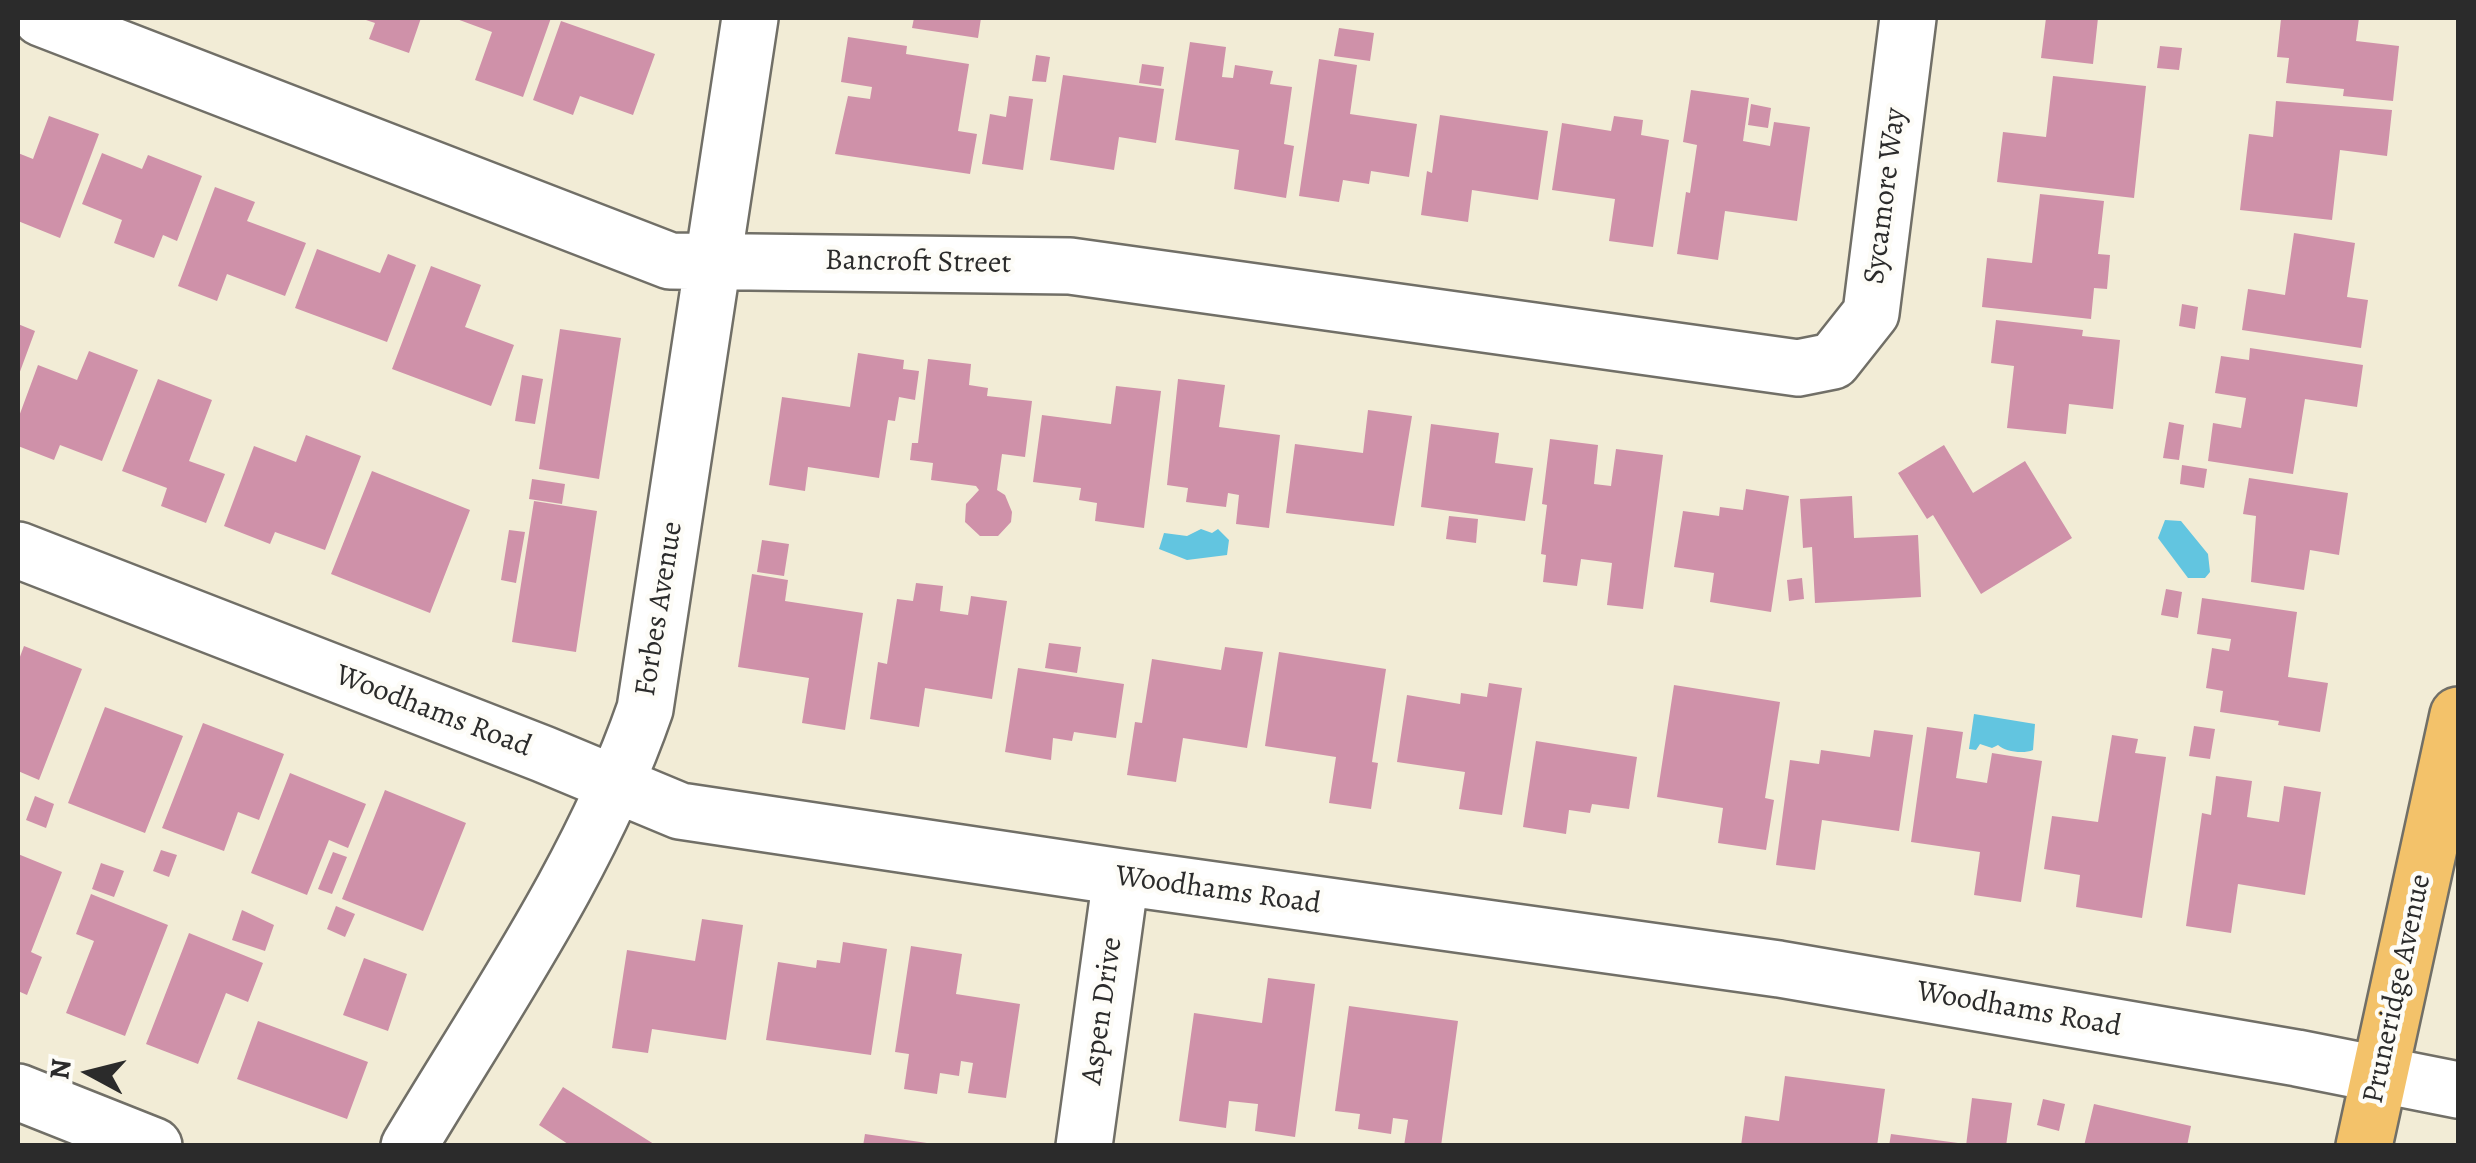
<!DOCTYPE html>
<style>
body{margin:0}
#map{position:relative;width:2476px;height:1163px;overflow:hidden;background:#f2ecd6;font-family:Alegreya,serif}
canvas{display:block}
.frame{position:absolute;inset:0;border:20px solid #2b2b2b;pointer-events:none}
.north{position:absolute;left:40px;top:1023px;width:100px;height:100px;-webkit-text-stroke:8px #fdfcf7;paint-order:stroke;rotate:277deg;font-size:28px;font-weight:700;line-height:40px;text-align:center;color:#2b2b2b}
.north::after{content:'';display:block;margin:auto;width:35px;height:45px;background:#2b2b2b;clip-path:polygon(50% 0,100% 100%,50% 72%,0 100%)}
</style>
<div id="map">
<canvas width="2476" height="1163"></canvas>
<div class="frame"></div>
<div class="north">N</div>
</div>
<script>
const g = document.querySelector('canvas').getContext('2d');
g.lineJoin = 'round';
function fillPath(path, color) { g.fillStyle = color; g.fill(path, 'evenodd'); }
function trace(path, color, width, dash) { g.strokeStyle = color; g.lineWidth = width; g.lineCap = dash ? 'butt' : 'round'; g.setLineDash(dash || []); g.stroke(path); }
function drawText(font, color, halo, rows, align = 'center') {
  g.font = font + ' Alegreya,serif'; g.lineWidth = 9; g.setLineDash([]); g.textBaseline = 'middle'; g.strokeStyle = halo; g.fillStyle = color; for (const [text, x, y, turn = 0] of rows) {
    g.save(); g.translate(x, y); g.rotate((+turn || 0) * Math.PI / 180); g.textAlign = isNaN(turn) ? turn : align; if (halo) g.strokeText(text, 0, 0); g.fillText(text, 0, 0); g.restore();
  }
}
const water = new Path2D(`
 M2165 520 2181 521 2208 554 2210 572 2205 578H2188L2158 538Z
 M1201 529 1212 533 1218 529 1229 540 1227 555 1187 560 1159 549 1164 533 1187 536Z
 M1974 714 2035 724 2033 750C2024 754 2005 752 1998 745L1992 748 1980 744 1976 750 1969 749Z`);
const building = new Path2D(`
 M360 18H421L409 53 369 39 375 23Z
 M454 18H551L523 97 475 80 492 32Z
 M914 18H981L978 38 912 28Z
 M2046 18H2098L2093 64 2041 58Z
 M2294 18H2359L2356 41 2399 46 2393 101 2343 96 2344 89 2286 83 2289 58 2277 57 2281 19 2293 20Z
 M561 21 655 54 633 115 580 96 573 115 533 100Z
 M1339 28 1374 33 1370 61 1334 56Z
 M848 37 907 46 906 54 969 64 958 131 977 134 970 174 835 154 848 96 870 99 872 87 841 82Z
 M1190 42 1226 47 1222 77 1233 78 1235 65 1273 71 1270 84 1292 87 1284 144 1294 146 1286 198 1234 189 1239 150 1175 140Z
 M2160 46 2182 48 2179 70 2157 68Z
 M1036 55 1050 57 1046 82 1032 81Z
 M1319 59 1357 65 1350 114 1417 124 1409 177 1371 171 1369 184 1343 180 1339 202 1299 196Z
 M1142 64 1164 67 1161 86 1139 83Z
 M1063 75 1164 89 1156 143 1119 137 1114 170 1050 160Z
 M2053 76 2146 86 2134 198 1997 182 2003 132 2046 137Z
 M1691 90 1749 98 1743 141 1770 146 1774 122 1810 127 1797 221 1725 211 1718 260 1677 254 1686 192 1690 193 1697 145 1683 142Z
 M1009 96 1033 99 1023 170 982 164 990 114 1006 117Z
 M2276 101 2392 110 2387 156 2340 150 2332 220 2240 210 2249 134 2273 137Z
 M1751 104 1771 108 1768 128 1748 125Z
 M1440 115 1548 131 1538 200 1472 190 1468 222 1421 215 1427 171 1432 173Z
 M49 116 99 134 60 238 18 221V153L33 159Z
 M1614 116 1643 120 1641 135 1669 140 1653 247 1609 241 1615 199 1552 190 1562 123 1611 131Z
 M102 153 142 169 148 155 202 176 177 241 163 235 154 258 114 243 122 220 82 204Z
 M215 187 255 202 247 221 306 243 285 296 227 274 217 301 178 286Z
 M2040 194 2104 201 2098 254 2110 255 2107 289 2094 288 2091 319 1982 307 1987 258 2032 263Z
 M2294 233 2355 243 2347 297 2368 300 2361 348 2242 330 2248 289 2285 295Z
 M317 249 380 273 388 254 416 265 387 342 295 308Z
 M431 266 481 285 465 327 514 345 491 406 392 369Z
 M2182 304 2198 307 2195 329 2179 326Z
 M1996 320 2083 330 2082 336 2120 340 2113 409 2069 404 2066 434 2007 428 2014 366 1991 363Z
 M18 324 35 331 18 377Z
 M560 329 621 338 599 479 539 469Z
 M2250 348 2363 365 2357 407 2305 399 2293 474 2208 461 2213 423 2241 428 2246 398 2215 393 2221 356 2249 360Z
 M89 351 138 370 102 461 60 445 54 460 18 446V419L38 365 77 380Z
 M858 353 904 360 903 369 919 371 915 400 899 397 895 421 888 420 879 478 808 467 805 491 769 485 782 397 850 407Z
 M928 359 971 364 969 385 988 388 987 396 1032 401 1025 457 1002 454 997 490 1005 495 1012 512 1011 522 998 536H980L965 522 966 504 979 490 976 486 931 480 933 463 910 460 912 443H918Z
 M522 375 543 379 535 424 515 421Z
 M158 379 212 400 189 461 225 474 206 523 161 506 167 488 122 471Z
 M1178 379 1225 385 1219 427 1280 435 1269 528 1236 524 1239 495 1228 493 1226 507 1186 502 1188 488 1167 485Z
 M1116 386 1161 391 1144 528 1095 521 1097 503 1079 500 1081 488 1033 482 1042 415 1111 424Z
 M1368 410 1412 416 1394 526 1286 513 1295 444 1363 453Z
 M2169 422 2184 425 2179 460 2163 458Z
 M1431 424 1499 433 1495 463 1533 468 1525 521 1421 507Z
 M306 435 361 456 325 550 275 532 270 544 224 526 254 446 296 462Z
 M1550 439 1598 445 1594 484 1611 486 1616 449 1663 455 1643 609 1607 605 1612 563 1581 559 1577 586 1543 582 1546 555 1541 554 1547 505 1542 504Z
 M1944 445 1973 493 2025 461 2072 538 1981 594 1933 515 1927 519 1898 473Z
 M2182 465 2207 469 2204 488 2180 484Z
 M372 471 470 510 430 613 331 574Z
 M2249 478 2348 493 2339 555 2310 550 2304 590 2251 582 2256 516 2243 514Z
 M532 479 565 484 562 504 529 499Z
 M1746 489 1789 496 1771 612 1710 602 1714 573 1674 567 1683 511 1719 516 1720 507 1743 510Z
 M1852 496 1854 538 1918 535 1921 597 1815 603 1812 547 1803 548 1800 499Z
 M534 501 597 511 576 652 512 642Z
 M1449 516 1478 519 1476 543 1446 539Z
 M509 530 525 532 516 583 501 580Z
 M762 540 789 544 784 576 757 572Z
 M752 574 788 580 785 601 863 613 845 730 802 723 809 678 738 667Z
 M1802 578 1804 599 1789 601 1787 580Z
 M916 583 943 586 940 611 968 615 971 596 1007 601 992 699 925 688 919 727 870 719 878 662 887 664 897 599 913 601Z
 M2166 589 2182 592 2178 618 2161 615Z
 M2202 598 2297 612 2288 677 2328 683 2320 732 2278 725 2279 721 2220 712 2223 691 2206 688 2212 648 2229 651 2231 639 2197 634Z
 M1049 643 1081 647 1077 673 1045 668Z
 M24 646 82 669 39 780 18 771V662Z
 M1225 647 1263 652 1247 748 1183 738 1176 782 1127 775 1135 722 1142 723 1152 659 1221 670Z
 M1279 652 1386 669 1372 762 1378 763 1371 809 1329 803 1336 757 1265 746Z
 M1018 668 1124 684 1116 738 1074 732 1072 741 1053 738 1051 760 1005 752Z
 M1489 683 1522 688 1502 815 1459 809 1465 772 1397 762 1407 695 1460 704 1461 693 1487 697Z
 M1674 685 1780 702 1765 798 1774 800 1766 850 1718 843 1723 808 1657 797Z
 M105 707 183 736 145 833 68 803Z
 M203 723 284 754 259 820 238 812 224 851 162 828Z
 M2194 726 2215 729 2210 759 2189 756Z
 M1927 727 1963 732 1956 778 1987 783 1992 753 2042 761 2021 902 1974 895 1980 852 1911 842Z
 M1874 730 1913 735 1899 831 1822 820 1815 870 1776 865 1790 760 1819 764 1821 750 1870 757Z
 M2112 735 2138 739 2135 753 2166 757 2142 918 2076 907 2080 875 2044 869 2052 816 2098 822Z
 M1536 741 1637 757 1629 809 1592 804 1590 813 1569 810 1566 834 1523 827Z
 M290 773 366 804 348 848 329 840 307 895 251 873Z
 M2216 776 2252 781 2247 817 2279 822 2284 786 2321 792 2305 895 2238 884 2231 933 2186 926 2202 813 2211 815Z
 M385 790 466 823 423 931 342 899Z
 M35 796 54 804 46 828 26 820Z
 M161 850 177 855 169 877 153 871Z
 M333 852 347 857 332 894 318 889Z
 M18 854 62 872 31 952 42 957 27 995 18 991Z
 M101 863 124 871 114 897 92 889Z
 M91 894 168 925 125 1036 66 1013 94 941 76 934Z
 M336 906 355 914 345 937 327 929Z
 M242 910 274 925 265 951 232 940Z
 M702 919 743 925 726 1040 652 1029 648 1053 612 1048 627 950 695 961Z
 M189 933 263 963 248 1002 226 993 198 1064 146 1044Z
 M843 942 887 949 871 1055 766 1040 778 962 816 968 817 960 840 963Z
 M911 946 962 954 956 994 1020 1004 1006 1098 968 1093 973 1063 961 1061 959 1076 940 1073 937 1094 904 1089 909 1054 895 1052Z
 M364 958 407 974 388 1031 343 1015Z
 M1268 978 1315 984 1295 1137 1255 1131 1258 1104 1229 1101 1226 1128 1179 1121 1194 1013 1262 1023Z
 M1349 1006 1458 1021 1441 1146H1404L1408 1120 1393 1118 1391 1134 1358 1129 1360 1114 1335 1111Z
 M258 1021 368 1062 347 1119 237 1079Z
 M1785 1076 1885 1089 1877 1146H1741L1745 1116 1779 1121Z
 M563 1087 657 1146H571L539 1125Z
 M1972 1098 2012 1103 2006 1146H1966Z
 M2043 1099 2065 1104 2059 1131 2037 1125Z
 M2094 1104 2191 1126 2187 1146H2084Z
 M865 1134 927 1143V1146H863Z
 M1891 1134 1958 1143V1146H1889Z`);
const minor = new Path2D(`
 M41 18 670 261 1070 266 1798 368 1833 361 1871 313 1908 18
 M18 550 543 754 680 811 1121 877 1779 969 2297 1058 2458 1090
 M18 1092 154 1146
 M409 1146C494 1004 591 865 645 709L750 18
 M1084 1146 1121 877`);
const major = new Path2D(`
 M2364 1146 2458 715`);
const streetNames = [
 ["Sycamore Way",1886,196,-83],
 ["Bancroft Street",918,263,1],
 ["Forbes Avenue",660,609,-81],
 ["Woodhams Road",433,712,21],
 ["Woodhams Road",1218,891,8],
 ["Pruneridge Avenue",2398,989,-78],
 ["Woodhams Road",2019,1010,10],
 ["Aspen Drive",1103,1011,-82]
];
fillPath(water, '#62c5e0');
fillPath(building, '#cf91a9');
trace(minor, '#716f67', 60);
trace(major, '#716f67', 60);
trace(minor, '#fff', 55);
trace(major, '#f3c26a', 55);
drawText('30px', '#2b2b2b', '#fdfcf7', streetNames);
</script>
